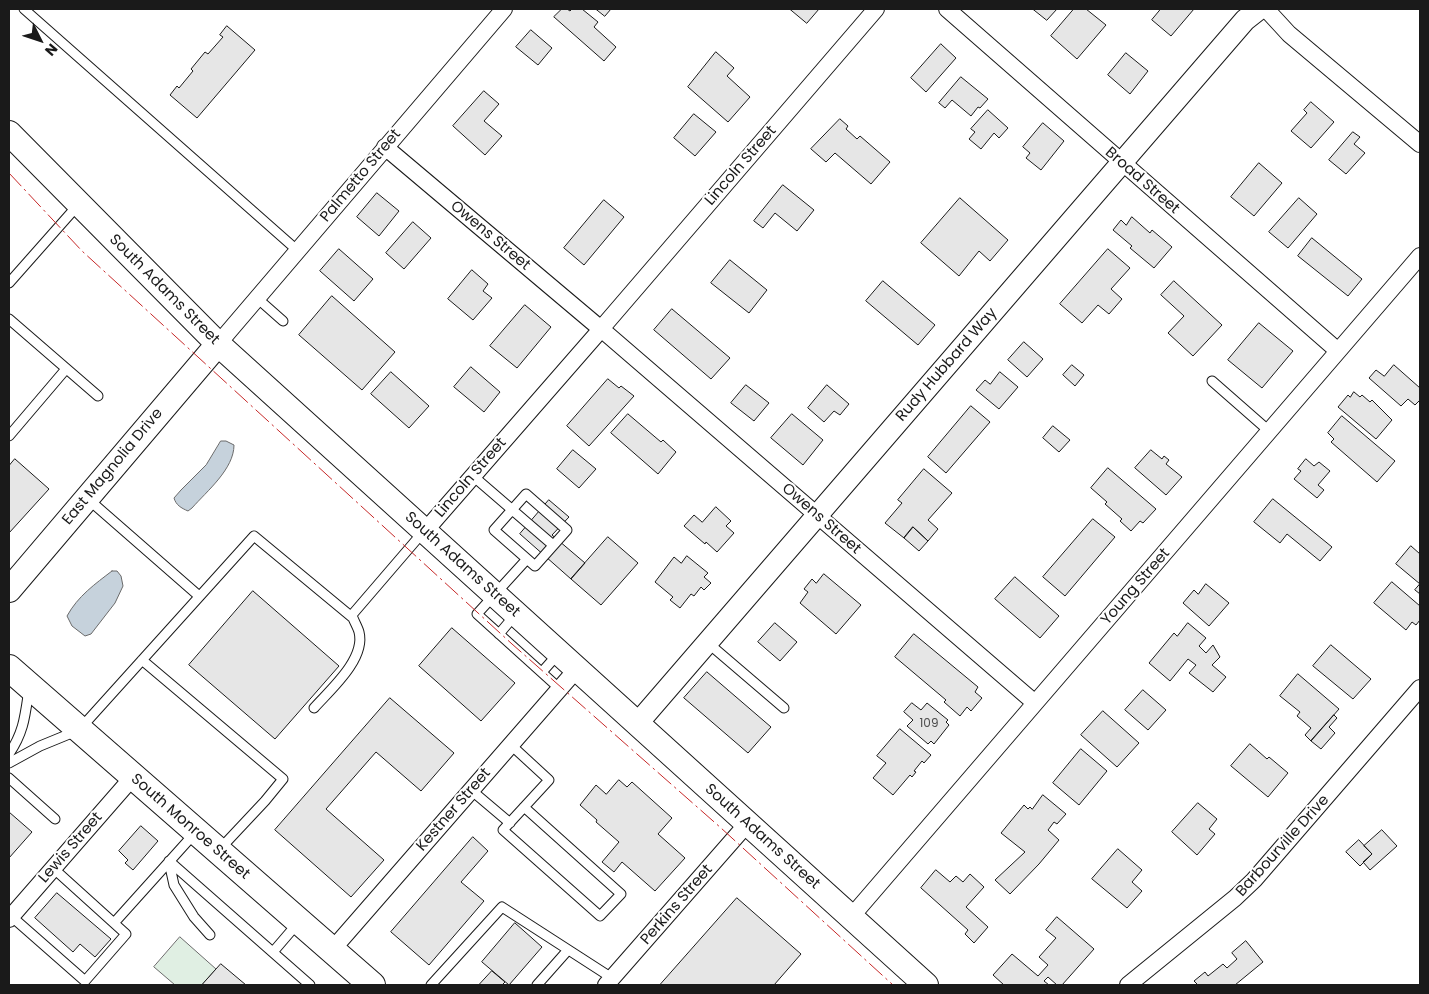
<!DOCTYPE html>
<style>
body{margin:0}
#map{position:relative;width:1429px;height:994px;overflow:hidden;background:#fff;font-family:Poppins,sans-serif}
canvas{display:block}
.frame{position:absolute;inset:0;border:10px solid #1a1a1a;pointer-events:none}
.north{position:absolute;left:15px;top:15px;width:50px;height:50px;-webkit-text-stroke:4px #fff;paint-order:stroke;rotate:131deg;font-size:14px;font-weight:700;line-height:20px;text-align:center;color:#1a1a1a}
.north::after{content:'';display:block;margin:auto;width:18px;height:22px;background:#1a1a1a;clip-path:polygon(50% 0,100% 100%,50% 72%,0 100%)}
</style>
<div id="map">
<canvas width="1429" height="994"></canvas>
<div class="frame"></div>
<div class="north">N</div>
</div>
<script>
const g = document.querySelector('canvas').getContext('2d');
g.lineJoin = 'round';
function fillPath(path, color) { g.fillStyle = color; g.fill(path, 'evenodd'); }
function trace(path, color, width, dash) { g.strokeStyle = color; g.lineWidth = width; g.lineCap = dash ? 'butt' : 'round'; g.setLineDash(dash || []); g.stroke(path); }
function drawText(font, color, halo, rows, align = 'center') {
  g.font = font + ' Poppins,sans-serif'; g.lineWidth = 4; g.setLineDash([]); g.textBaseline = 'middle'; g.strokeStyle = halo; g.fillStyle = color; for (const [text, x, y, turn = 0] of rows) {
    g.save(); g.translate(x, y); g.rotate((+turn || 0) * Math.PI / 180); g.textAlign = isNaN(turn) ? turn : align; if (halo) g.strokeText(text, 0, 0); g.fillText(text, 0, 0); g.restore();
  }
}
const green = new Path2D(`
 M180 937 216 969 202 985H175L154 967Z`);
const water = new Path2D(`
 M221 441H226L234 445C234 469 207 491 192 508L188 511C181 508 176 505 174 498L181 490 206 465Z
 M112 571H117L121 576 123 586 115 603 91 634 85 636 72 626 67 616C78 596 95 584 112 571Z`);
const building = new Path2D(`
 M562 9H567L570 11 572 9H582L598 22 594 27 616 47 604 61 554 17Z
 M596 9H611L605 16Z
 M790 9H819L807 23Z
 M1033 9H1057L1047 20Z
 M1074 9H1086L1106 25 1077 59 1051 36Z
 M1161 9H1194L1171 36 1152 20Z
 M227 26 255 50 197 118 170 95 177 86 179 88 193 71 191 69 205 52 208 54 223 37 220 35Z
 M531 30 552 48 538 65 516 47Z
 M941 44 956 58 926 92 911 78Z
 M716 52 734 68 727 76 750 97 728 122 688 87Z
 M1126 53 1148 71 1130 94 1108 75Z
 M961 77 988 99 980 108 978 107 971 116 952 100 945 108 939 103Z
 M484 91 499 104 484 121 502 136 485 155 453 126Z
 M1311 102 1334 122 1311 148 1291 131 1307 113 1304 110Z
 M988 110 1008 128 999 138 994 133 981 149 969 139 975 132 971 129Z
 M694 114 716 132 695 156 674 138Z
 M840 119 848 126 846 129 857 139 860 136 890 162 871 184 835 153 826 162 811 149Z
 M1043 123 1064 141 1041 170 1026 158 1030 153 1023 147Z
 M1353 132 1360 137 1354 144 1365 153 1346 174 1329 160Z
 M1259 163 1282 183 1254 216 1231 197Z
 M783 185 814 210 797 231 775 213 763 228 754 221Z
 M377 193 399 211 379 236 357 217Z
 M960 198 1008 240 990 261 979 251 959 276 921 243Z
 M1299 198 1317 214 1288 248 1269 232Z
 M604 200 624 217 584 265 564 248Z
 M1132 217 1150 233 1152 230 1172 247 1154 268 1130 248 1132 246 1113 230 1121 220 1126 225Z
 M413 222 431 238 404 269 386 253Z
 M1312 238 1362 279 1348 296 1298 256Z
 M339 249 373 279 354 301 320 271Z
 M1108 249 1130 268 1111 289 1122 299 1109 314 1098 305 1082 323 1060 304Z
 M730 260 767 290 749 313 711 283Z
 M472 270 488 284 483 291 492 298 473 320 448 299Z
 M883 281 935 325 918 345 866 301Z
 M1174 281 1222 325 1193 356 1168 333 1184 316 1161 295Z
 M332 296 395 352 362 390 299 335Z
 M525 305 551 327 517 368 490 346Z
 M672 309 730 358 711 379 654 330Z
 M1259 323 1293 351 1262 388 1228 360Z
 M1024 342 1043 359 1027 377 1008 360Z
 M1072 365 1084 375 1075 386 1063 375Z
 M1394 365 1420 388V400L1415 405 1408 399 1401 406 1369 378 1376 370 1384 376Z
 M471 367 500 392 484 412 454 387Z
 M391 372 429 406 409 428 371 394Z
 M1000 372 1018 387 999 409 976 390 985 380 990 384Z
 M608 379 619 388 621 386 634 396 589 446 567 426Z
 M746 385 769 403 754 421 731 403Z
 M827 385 849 404 840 415 834 411 824 422 808 408Z
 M1354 392 1360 397 1362 395 1370 402 1372 400 1392 420 1376 439 1338 407 1348 395 1350 397Z
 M971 406 990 422 946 473 928 457Z
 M628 414 661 442 663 440 676 452 658 474 611 433Z
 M792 414 823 440 803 465 771 438Z
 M1342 416 1395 461 1377 482 1331 442 1334 439 1328 433Z
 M1053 426 1070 440 1059 452 1043 438Z
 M573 450 596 469 579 488 557 469Z
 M1151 450 1162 459 1164 456 1169 460 1166 464 1182 477 1166 495 1135 468Z
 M15 459 49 489 9 533V466Z
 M1306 459 1314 466 1319 462 1330 471 1318 485 1324 490 1317 498 1294 479 1301 471 1298 469Z
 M1108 468 1156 509 1143 523 1140 521 1131 531 1120 521 1122 519 1105 504 1107 502 1091 488Z
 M924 469 952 493 928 520 938 529 928 541 913 527 904 538 885 523 902 503 898 500Z
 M1273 499 1332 547 1320 561 1287 534 1280 543 1254 522Z
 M549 500 569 517 552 535 585 563 571 579 520 534Z
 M716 507 731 521 726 526 734 533 717 552 706 542 705 544 684 526 694 515 702 522Z
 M1093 519 1115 537 1065 596 1043 577Z
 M913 527 928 541 919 551 904 538Z
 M608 537 638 563 601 605 571 579Z
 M1411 546 1420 554V584L1396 564Z
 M687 556 708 573 704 577 711 583 704 590 701 587 694 596 691 594 680 608 670 600 673 597 655 582 674 557 681 563Z
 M824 574 861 605 836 634 800 603 808 592 804 589 812 579 816 583Z
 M1015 577 1059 616 1040 638 995 599Z
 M1392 582 1420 606V620L1416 625 1412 622 1406 630 1374 603Z
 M1206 584 1229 603 1209 626 1183 603 1194 590 1198 594Z
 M1420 584V594L1415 590Z
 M253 591 339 666 275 739 189 665Z
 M775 623 797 642 780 661 758 642Z
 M1188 623 1206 638 1199 646 1206 653 1213 645 1220 657 1212 665 1226 677 1213 692 1189 673 1196 665 1188 659 1170 681 1149 663 1174 633 1177 636Z
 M452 628 515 683 481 721 419 666Z
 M914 634 978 687 975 692 982 698 971 711 967 707 960 716 944 702 946 700 895 657Z
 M1331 645 1371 679 1353 699 1313 666Z
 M707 672 771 727 748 753 684 698Z
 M1298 674 1339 709 1311 741 1305 735 1311 728 1297 716 1300 712 1280 696Z
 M1143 690 1166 710 1148 730 1125 710Z
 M390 698 454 753 421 791 376 752 326 809 384 860 351 897 275 830Z
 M912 703 921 710 927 703 948 720 946 722 949 725 934 744 931 741 928 744 907 726 913 720 904 712Z
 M1103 711 1139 743 1117 767 1081 735Z
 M1334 715 1337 718 1329 727 1335 733 1321 749 1311 741Z
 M900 729 931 755 924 763 922 761 914 771 916 772 912 777 910 775 893 795 873 778 886 763 877 756Z
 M1250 744 1267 759 1269 757 1288 773 1268 797 1231 766Z
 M1081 749 1107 771 1079 805 1053 783Z
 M619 780 627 787 632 782 672 818 658 834 685 858 655 891 622 862 614 872 602 862 619 842 596 822 597 820 580 805 596 785 606 794Z
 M1043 795 1066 814 1057 824 1054 822 1048 830 1059 840 1039 864 1010 894 995 880 1025 852 1001 833 1024 805 1028 809 1030 807 1032 809Z
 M1198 803 1217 819 1209 829 1215 834 1197 855 1172 832Z
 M9 812 32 832 9 858Z
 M141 826 158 841 133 870 125 863 128 860 119 851Z
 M1382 830 1397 846 1370 870 1363 862 1372 854 1364 846Z
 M473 837 488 851 461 882 484 901 429 965 391 932Z
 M1359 840 1372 854 1360 866 1346 852Z
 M1118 849 1142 870 1132 882 1142 891 1127 908 1092 879Z
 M936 870 950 882 956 876 963 882 970 874 984 887 966 907 988 927 974 943 965 934 968 930 921 888Z
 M57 893 111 939 95 957 80 944 73 952 35 918Z
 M737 898 801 954 774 985H660Z
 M1057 917 1094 949 1062 985H1057L1048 977 1044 981 1049 985H1004L993 975 1012 954 1038 976 1048 965 1039 957 1056 938 1046 930Z
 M515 923 542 947 509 985 482 962Z
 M1246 941 1263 962 1235 985H1198L1194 981 1205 972 1208 976 1223 964 1227 968 1237 959 1232 953Z
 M221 964 246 985H202Z
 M492 971 505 982 502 985H479Z`);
const service = new Path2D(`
 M24 9 298 251
 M9 283 78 205
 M257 298 283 321
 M9 319 98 396
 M1212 381 1269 431
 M9 436 66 369
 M473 476 553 545
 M526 494 567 530 535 566 494 530Z
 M88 499 199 596
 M527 559 477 614 560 689
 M351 616 424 531
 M499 634 515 615
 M708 643 784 708
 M142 660 283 779 265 801 219 850
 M542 672 558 654
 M511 745 549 780 503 830 600 916 621 894 524 807
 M9 754C24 732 25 716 29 689
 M9 763 40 746 79 730 254 536 353 618C355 623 358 628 359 632 366 659 330 690 314 708
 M9 778 55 819
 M471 790 510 823
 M169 861 310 985
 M169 862 174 885 194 917 210 935
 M11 916 85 981 126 934 53 868
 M114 923 194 834
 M273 952 297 924
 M431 985 502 907 612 978
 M537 985 568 950`);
const minor = new Path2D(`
 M947 9 1338 351
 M1266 9 1289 34 1420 144
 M385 147 595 324
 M606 323 876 9
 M607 334 1035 703
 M218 344 504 9
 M425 531 596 335
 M851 917 1420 256
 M9 919 132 778
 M332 950 576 670
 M606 985 747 824
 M1128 985 1235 898 1254 880 1420 688`);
const tertiary = new Path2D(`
 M637 724 1245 20 1259 9`);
const secondary = new Path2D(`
 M9 133 218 344 926 985
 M9 590 218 344`);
const primary = new Path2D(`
 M9 668 372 985`);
const power = new Path2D(`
 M9 173 82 251 512 644 721 828 893 985`);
const numberNames = [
 ["109",929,724]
];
const streetNames = [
 ["Lincoln Street",741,166,-49],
 ["Palmetto Street",361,176,-50],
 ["Broad Street",1142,181,41],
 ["Owens Street",490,236,40],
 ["South Adams Street",164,290,45],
 ["Rudy Hubbard Way",947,365,-49],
 ["East Magnolia Drive",113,467,-50],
 ["Lincoln Street",471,478,-49],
 ["Owens Street",821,519,41],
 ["South Adams Street",462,565,42],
 ["Young Street",1136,587,-49],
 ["Kestner Street",454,810,-49],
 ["South Monroe Street",190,827,41],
 ["South Adams Street",762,837,42],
 ["Barbourville Drive",1283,846,-48],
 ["Lewis Street",71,848,-49],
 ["Perkins Street",677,905,-49]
];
fillPath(green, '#e0efe3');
trace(green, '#6a6a6a', 1);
fillPath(water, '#c6d2dc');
trace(water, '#6a6a6a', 1);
fillPath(building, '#e6e6e6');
trace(building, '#1a1a1a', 1);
trace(service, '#1a1a1a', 11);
trace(minor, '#1a1a1a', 18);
trace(tertiary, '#1a1a1a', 23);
trace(secondary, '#1a1a1a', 26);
trace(primary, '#1a1a1a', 28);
trace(service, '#fff', 9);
trace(minor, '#fff', 16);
trace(tertiary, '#fff', 21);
trace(secondary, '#fff', 24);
trace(primary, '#fff', 26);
trace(power, '#c62828', 1, [18, 4, 2.5, 4]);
drawText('12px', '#4d4d4d', null, numberNames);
drawText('15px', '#1a1a1a', '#fff', streetNames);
</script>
